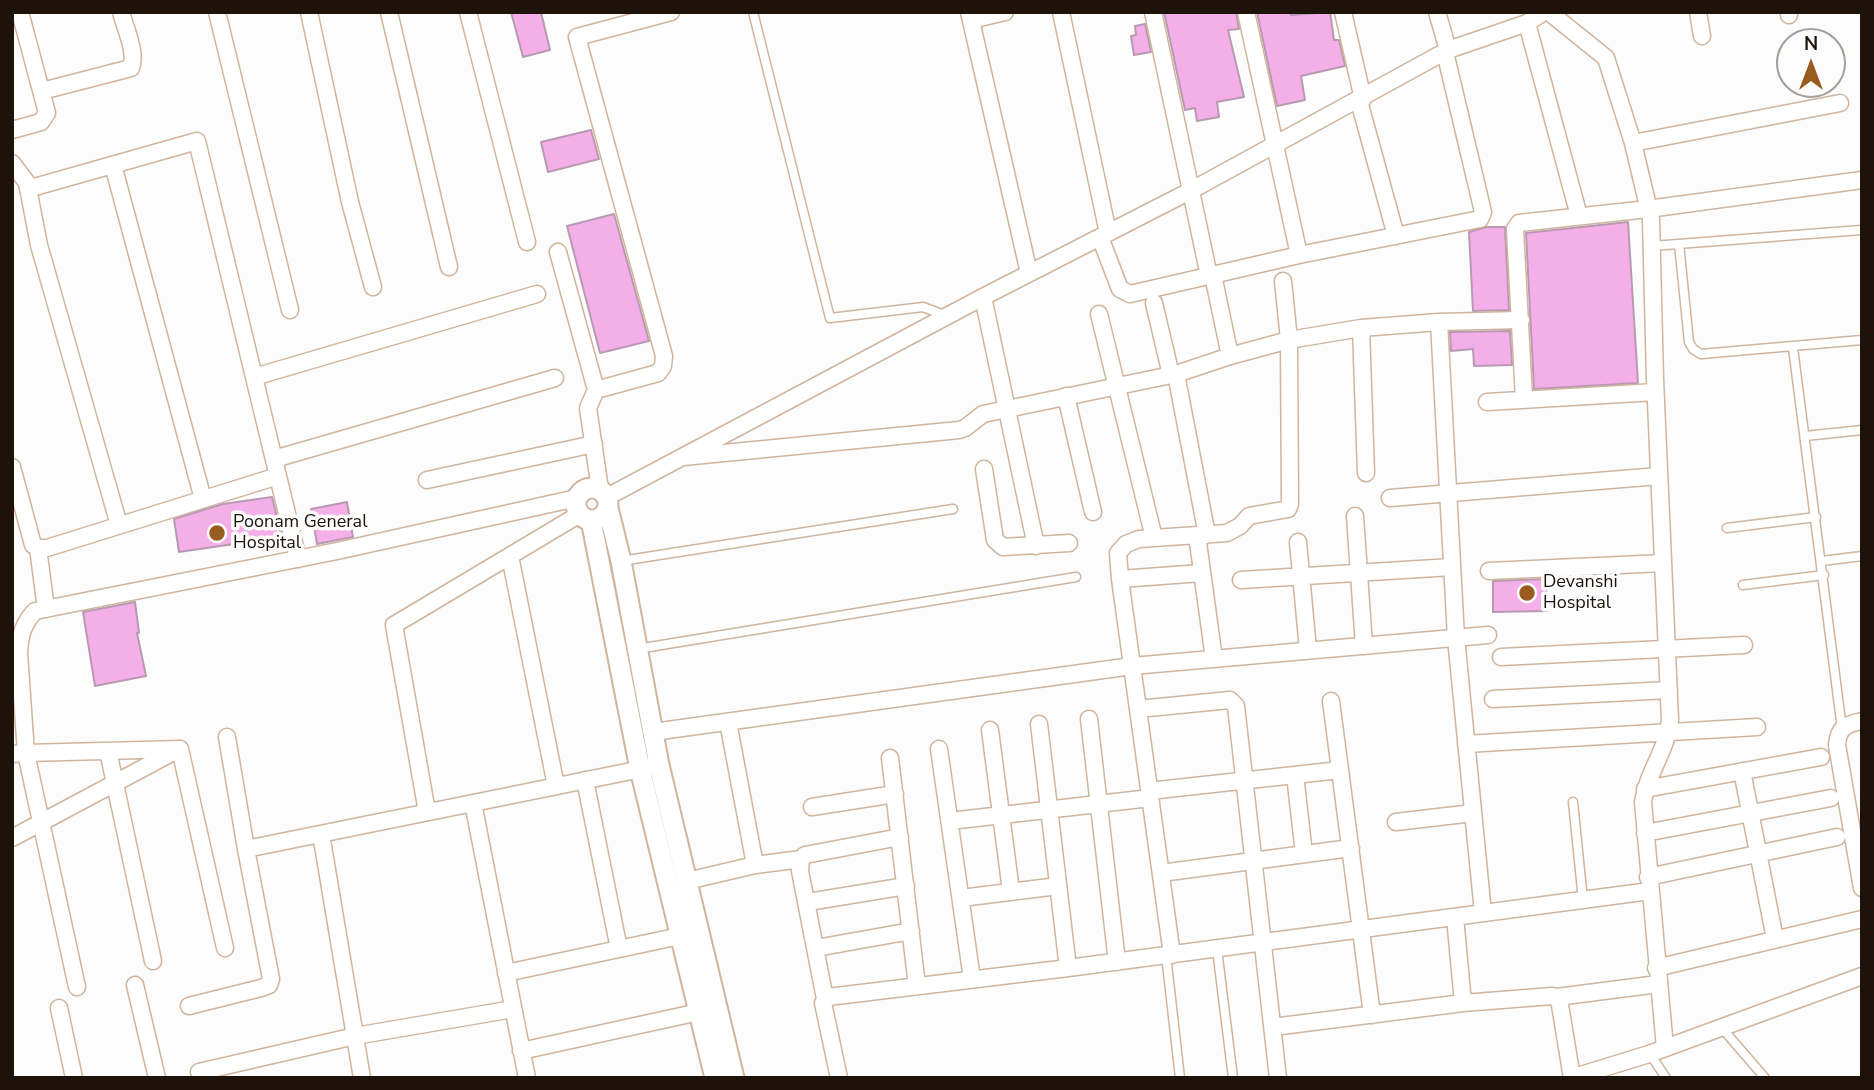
<!DOCTYPE html>
<style>
body{margin:0}
#map{position:relative;width:1874px;height:1090px;overflow:hidden;background:#fcfcfc;font-family:"Nunito Sans",sans-serif}
canvas{display:block}
.frame{position:absolute;inset:0;border:14px solid #1d130a;pointer-events:none}
.north{position:absolute;left:1776px;top:28px;width:70px;height:70px;box-sizing:border-box;background:#fcfcfc;border:2px solid #a39f9b;border-radius:50%;rotate:0deg;font-size:19px;font-weight:700;line-height:28px;text-align:center;color:#1d130a}
.north::after{content:'';display:block;margin:auto;width:24px;height:32px;background:#995c20;clip-path:polygon(50% 0,100% 100%,50% 72%,0 100%)}
</style>
<div id="map">
<canvas width="1874" height="1090"></canvas>
<div class="frame"></div>
<div class="north">N</div>
</div>
<script>
const g = document.querySelector('canvas').getContext('2d');
g.lineJoin = 'round';
function fillPath(path, color) { g.fillStyle = color; g.fill(path, 'evenodd'); }
function trace(path, color, width, dash) { g.strokeStyle = color; g.lineWidth = width; g.lineCap = dash ? 'butt' : 'round'; g.setLineDash(dash || []); g.stroke(path); }
function drawText(font, color, halo, rows, align = 'center') {
  g.font = font + ' "Nunito Sans",sans-serif'; g.lineWidth = 7; g.setLineDash([]); g.textBaseline = 'middle'; g.strokeStyle = halo; g.fillStyle = color; for (const [text, x, y, turn = 0] of rows) {
    g.save(); g.translate(x, y); g.rotate((+turn || 0) * Math.PI / 180); g.textAlign = isNaN(turn) ? turn : align; if (halo) g.strokeText(text, 0, 0); g.fillText(text, 0, 0); g.restore();
  }
}
const building = new Path2D(`
 M511 12H541L550 50 523 57Z
 M1164 12H1236L1239 29 1228 30 1244 97 1217 102 1219 117 1197 121 1195 108 1185 110Z
 M1257 12H1290L1291 15 1330 12 1334 40H1339L1345 66 1301 76 1305 100 1277 106Z
 M1145 24 1151 52 1134 55 1131 36 1136 35 1135 26Z
 M591 130 599 159 548 172 541 142Z
 M614 214 649 341 600 353 567 226Z
 M1628 222 1638 383 1534 389 1526 233Z
 M1486 227H1505L1509 310 1473 311 1469 232Z
 M1510 331 1512 365 1474 366 1473 349 1451 351 1450 332Z
 M272 497 282 537 179 552 174 519 223 504Z
 M347 502 353 537 317 544 311 509Z
 M1546 579 1547 611 1493 612V581Z
 M135 602 139 633H137L146 676 95 686 83 612Z`);
const service = new Path2D(`
 M753 12 830 318 923 307 947 316
 M1679 244 1689 342 1693 349 1701 354 1862 340
 M1652 246 1861 230
 M1793 348 1842 729
 M1805 436 1862 430
 M1727 528 1816 517
 M621 561 953 509
 M1822 561 1862 556
 M1743 585 1824 575
 M637 649 1076 577
 M1573 802 1583 900
 M1217 949 1233 1078
 M1166 955 1180 1078
 M1721 1027 1765 1078
 M1650 1054 1666 1078`);
const minor = new Path2D(`
 M217 12 290 310
 M309 12 350 202 373 287
 M389 12 449 267
 M468 12 527 242
 M969 12 1029 273
 M1061 12 1108 233
 M1153 12 1209 276
 M1246 12 1299 255
 M1343 12 1363 99
 M1437 12 1448 50
 M1549 12 1606 58 1633 143 1651 219 1655 379 1670 720C1667 750 1647 773 1643 802L1665 1048
 M1698 12 1702 36
 M1789 12V15
 M971 20 1005 12
 M1527 23 1579 216
 M42 91 131 68C137 52 125 28 121 12
 M1359 101 1396 236
 M12 130 41 122 47 113 20 12
 M1633 143 1840 103
 M12 163 31 188 197 141 298 559
 M113 165 203 499
 M27 183 39 245 119 525
 M1100 237 1120 289 1130 294 1299 255 1480 219 1483 212 1445 52
 M558 252 596 390
 M1213 275 1230 356
 M983 297 1036 546
 M1154 303 1171 375
 M1099 314 1154 538
 M1439 322 1521 320
 M1361 328 1366 473
 M1176 374 1207 535
 M254 377 537 294
 M1066 396 1093 512
 M1524 399 1515 229 1519 223 1648 209 1862 180
 M1487 402 1655 392
 M683 457 959 430 965 428 983 414 1176 374 1230 356 1289 340 1361 328 1439 322 1456 638 1483 913
 M274 459 555 378
 M12 467 33 545 38 548H47L278 476
 M984 469 995 540 1003 547 1069 543
 M427 480 594 444
 M600 489 588 408 596 390 658 373 663 366 664 356 577 37 671 12
 M607 497 983 297 1190 191 1448 50 1527 23 1544 12
 M1390 498 1659 476
 M1355 516 1364 646
 M1197 535 1214 659
 M1298 542 1308 650
 M38 548 46 609
 M510 556 556 786
 M1489 571 1663 563
 M1120 579 1202 573
 M1241 580 1452 567
 M1501 657 1744 645
 M1493 699 1669 690
 M1331 701 1372 1015
 M1138 709 1230 700 1236 706 1278 1078
 M1089 719 1117 962
 M1862 721C1846 724 1838 728 1837 745L1862 888
 M728 722 755 865
 M1039 724 1068 968
 M990 730 1011 891
 M653 732 1132 666 1488 635
 M1466 744 1757 727
 M180 749 225 948
 M939 749 972 979
 M108 751 153 961
 M12 754 26 753 19 653C20 635 23 624 35 611L337 551 577 498
 M890 758 917 986
 M1742 771 1775 939
 M1295 775 1304 854
 M585 780 619 949
 M1645 789 1821 757
 M1149 791 1340 770
 M473 803 527 1078
 M812 807 895 794
 M427 812 394 625 580 514
 M950 821 1150 798
 M1396 822 1473 813
 M1645 833 1831 798
 M321 834 362 1078
 M12 838 177 750
 M246 849 651 767
 M1161 873 1351 848
 M1648 877 1837 837
 M687 881 755 865 801 859
 M961 898 1058 886
 M808 902 906 886
 M1455 917 1463 1003
 M816 948 911 931
 M1172 955 1120 579 1118 553 1126 544 1139 539 1227 533 1240 526 1249 516 1288 509 1290 504 1289 340 1283 281
 M1656 968 1862 919
 M506 973 680 936
 M135 985 157 1078
 M77 987 26 753 180 749
 M1557 997 1658 984
 M825 999 800 871 801 859 805 855 900 837
 M189 1006 261 988 269 985 271 979 246 849 227 737
 M59 1008 74 1078
 M1273 1027 1463 1003 1552 996 1557 997 1560 1005 1572 1078
 M521 1051 699 1012
 M199 1072 355 1036 513 1009
 M839 1078 823 1003 828 997 1068 968 1650 891
 M1571 1078 1649 1054 1862 976`);
const tertiary = new Path2D(`
 M576 504a16 16 0 1 1 32 0a16 16 0 1 1-32 0Z
 M608 508 621 561 659 765 734 1078
 M591 520 640 769 715 1078`);
const markers = [
 [217,533,9,"#995c20"],
 [1527,593,9,"#995c20"]
];
const poiNames = [
 ["Poonam General",233,523],
 ["Hospital",233,544],
 ["Devanshi",1543,583],
 ["Hospital",1543,604]
];
fillPath(building, '#f4aee8');
trace(building, '#b79ab1', 2);
trace(service, '#d0b49c', 11);
trace(minor, '#d0b49c', 19);
trace(tertiary, '#d0b49c', 23);
trace(service, '#fff', 8);
trace(minor, '#fff', 16);
trace(tertiary, '#fff', 19);
for (const [x, y, r, color] of markers) { const dot = new Path2D(); dot.arc(x, y, r, 0, 2 * Math.PI); g.fillStyle = color; g.fill(dot); trace(dot, '#fcfcfc', 2.5); }
drawText('18px', '#1d130a', '#fcfcfc', poiNames, 'left');
</script>
